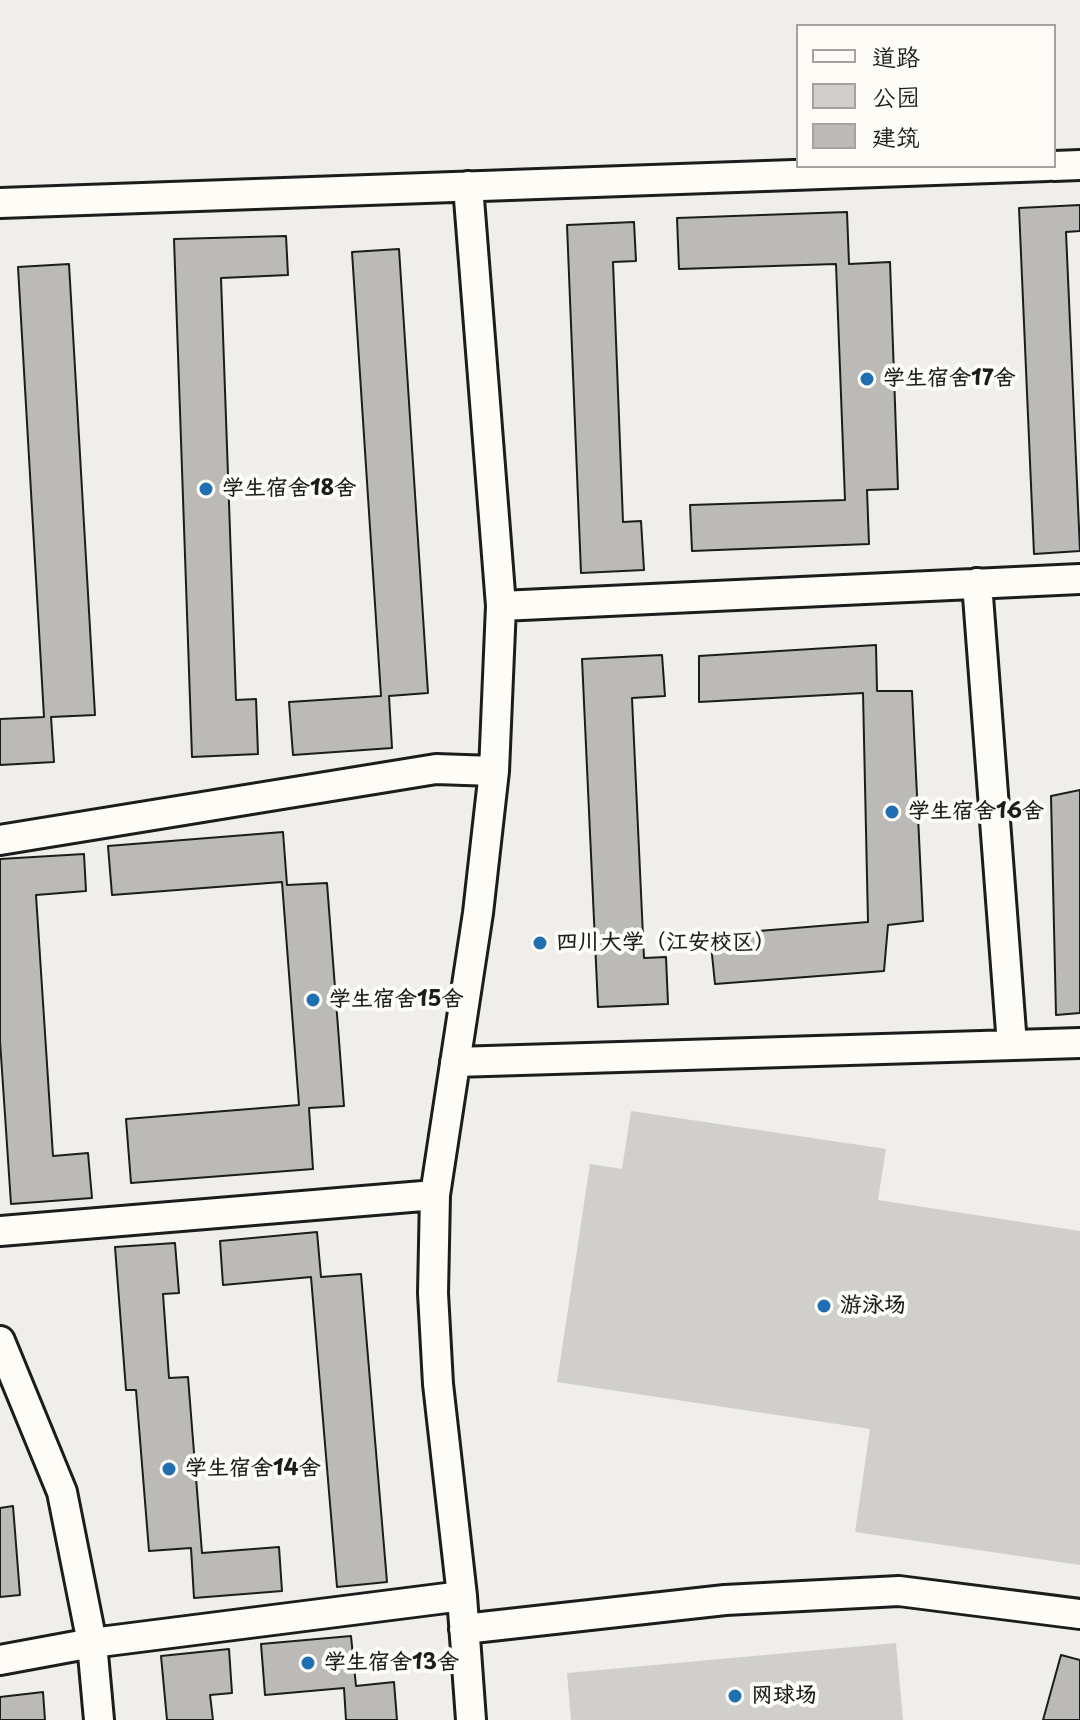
<!DOCTYPE html>
<meta charset="utf-8">
<style>
body{margin:0}
#map{position:relative;width:1080px;height:1720px;overflow:hidden;background:#f0eeea;font-family:"Playpen Sans","LXGW WenKai TC",sans-serif}
canvas{display:block}
.legend{position:absolute;left:796px;top:24px;width:260px;height:144px;box-sizing:border-box;background:#fdfcf7;border:2px solid #a3a29f;margin:0;padding:10px 14px;list-style:none;font-size:24px;color:#1c1c1c}
.legend li{display:flex;align-items:center;gap:16px;height:40px}
.legend b{width:40px;border:2px solid #a3a29f}
</style>
<div id="map">
<canvas width="1080" height="1720"></canvas>
<ul class="legend">
<li><b style="height:10px;background:#fdfcf7"></b>道路</li>
<li><b style="height:22px;background:#d0cfcc"></b>公园</li>
<li><b style="height:22px;background:#bbbab6"></b>建筑</li>
</ul>
</div>
<script>
const g = document.querySelector('canvas').getContext('2d');
g.lineJoin = 'round';
function fillPath(path, color) { g.fillStyle = color; g.fill(path, 'evenodd'); }
function trace(path, color, width, dash) { g.strokeStyle = color; g.lineWidth = width; g.lineCap = dash ? 'butt' : 'round'; g.setLineDash(dash || []); g.stroke(path); }
function drawText(font, color, halo, rows, align = 'center') {
  g.font = font + ' "Playpen Sans","LXGW WenKai TC",sans-serif'; g.lineWidth = 8; g.setLineDash([]); g.textBaseline = 'middle'; g.strokeStyle = halo; g.fillStyle = color; for (const [text, x, y, turn = 0] of rows) {
    g.save(); g.translate(x, y); g.rotate((+turn || 0) * Math.PI / 180); g.textAlign = isNaN(turn) ? turn : align; if (halo) g.strokeText(text, 0, 0); g.fillText(text, 0, 0); g.restore();
  }
}
const green = new Path2D(`
 M631 1111 886 1149 878 1200 1080 1231V1565L855 1532 870 1429 557 1382 590 1164 622 1169Z
 M896 1643 903 1720H571L567 1673Z`);
const building = new Path2D(`
 M1080 205V231L1066 232 1080 551 1034 554 1019 208Z
 M847 212 849 264 890 262 898 489 867 490 869 544 692 551 690 505 845 500 836 264 679 269 677 218Z
 M634 222 636 261 613 262 623 522 641 521 644 570 581 573 567 225Z
 M286 236 288 275 221 278 236 700 256 699 258 754 192 757 174 239Z
 M399 249 428 693 389 696 392 748 293 755 289 702 381 696 352 252Z
 M69 264 95 715 51 717 54 762 0 765V719L44 717 18 267Z
 M876 645 877 691H912L923 921 888 925 884 971 715 984 710 935 868 922 863 693 699 702V656Z
 M662 655 665 696 632 698 644 958 666 957 668 1004 598 1007 582 659Z
 M1080 790V1013L1056 1015 1051 796Z
 M283 832 287 885 327 883 344 1106 309 1108 313 1169 131 1183 126 1119 299 1105 282 882 112 895 108 846Z
 M84 854 86 891 36 895 53 1156 88 1153 92 1198 11 1204 0 1041V859Z
 M317 1232 321 1277 361 1274 387 1582 337 1587 311 1277 223 1285 220 1241Z
 M175 1243 179 1293 163 1294 169 1378 188 1377 202 1553 279 1547 282 1591 194 1598 191 1548 149 1551 136 1390H126L115 1247Z
 M13 1506 20 1595 0 1597V1508Z
 M351 1636 356 1686 394 1682 397 1720H346L344 1688 265 1695 261 1644Z
 M229 1649 232 1693 210 1695 213 1720H167L161 1656Z
 M1061 1655 1080 1660V1720H1043Z
 M43 1692 45 1720H0V1697Z`);
const street = new Path2D(`
 M1054 166 1080 165
 M468 186 501 606 494 771 478 913 435 1195 433 1293 438 1384 462 1596 471 1720
 M0 203 1048 166
 M977 583 1012 1045
 M501 606 1080 579
 M0 840 436 769 494 771
 M455 1062 1080 1043
 M0 1231 435 1195
 M0 1341 62 1492 92 1643 99 1720
 M464 1629 725 1600 899 1591 1080 1614
 M0 1660 92 1643 462 1596`);
const markers = [
 [867,379,8,"#1f6fb2"],
 [206,489,8,"#1f6fb2"],
 [892,812,8,"#1f6fb2"],
 [540,943,8,"#1f6fb2"],
 [313,1000,8,"#1f6fb2"],
 [824,1306,8,"#1f6fb2"],
 [169,1469,8,"#1f6fb2"],
 [308,1663,8,"#1f6fb2"],
 [735,1696,8,"#1f6fb2"]
];
const poiNames = [
 ["学生宿舍17舍",883,379],
 ["学生宿舍18舍",222,489],
 ["学生宿舍16舍",908,812],
 ["四川大学（江安校区）",556,943],
 ["学生宿舍15舍",329,1000],
 ["游泳场",840,1306],
 ["学生宿舍14舍",185,1469],
 ["学生宿舍13舍",324,1663],
 ["网球场",751,1696]
];
fillPath(green, '#d0cfcc');
fillPath(building, '#bbbab6');
trace(building, '#1c1c1c', 2);
trace(street, '#1c1c1c', 34);
trace(street, '#fdfcf7', 28);
for (const [x, y, r, color] of markers) { const dot = new Path2D(); dot.arc(x, y, r, 0, 2 * Math.PI); g.fillStyle = color; g.fill(dot); trace(dot, '#fdfcf7', 3); }
drawText('bold 22px', '#1c1c1c', '#fdfcf7', poiNames, 'left');
</script>
